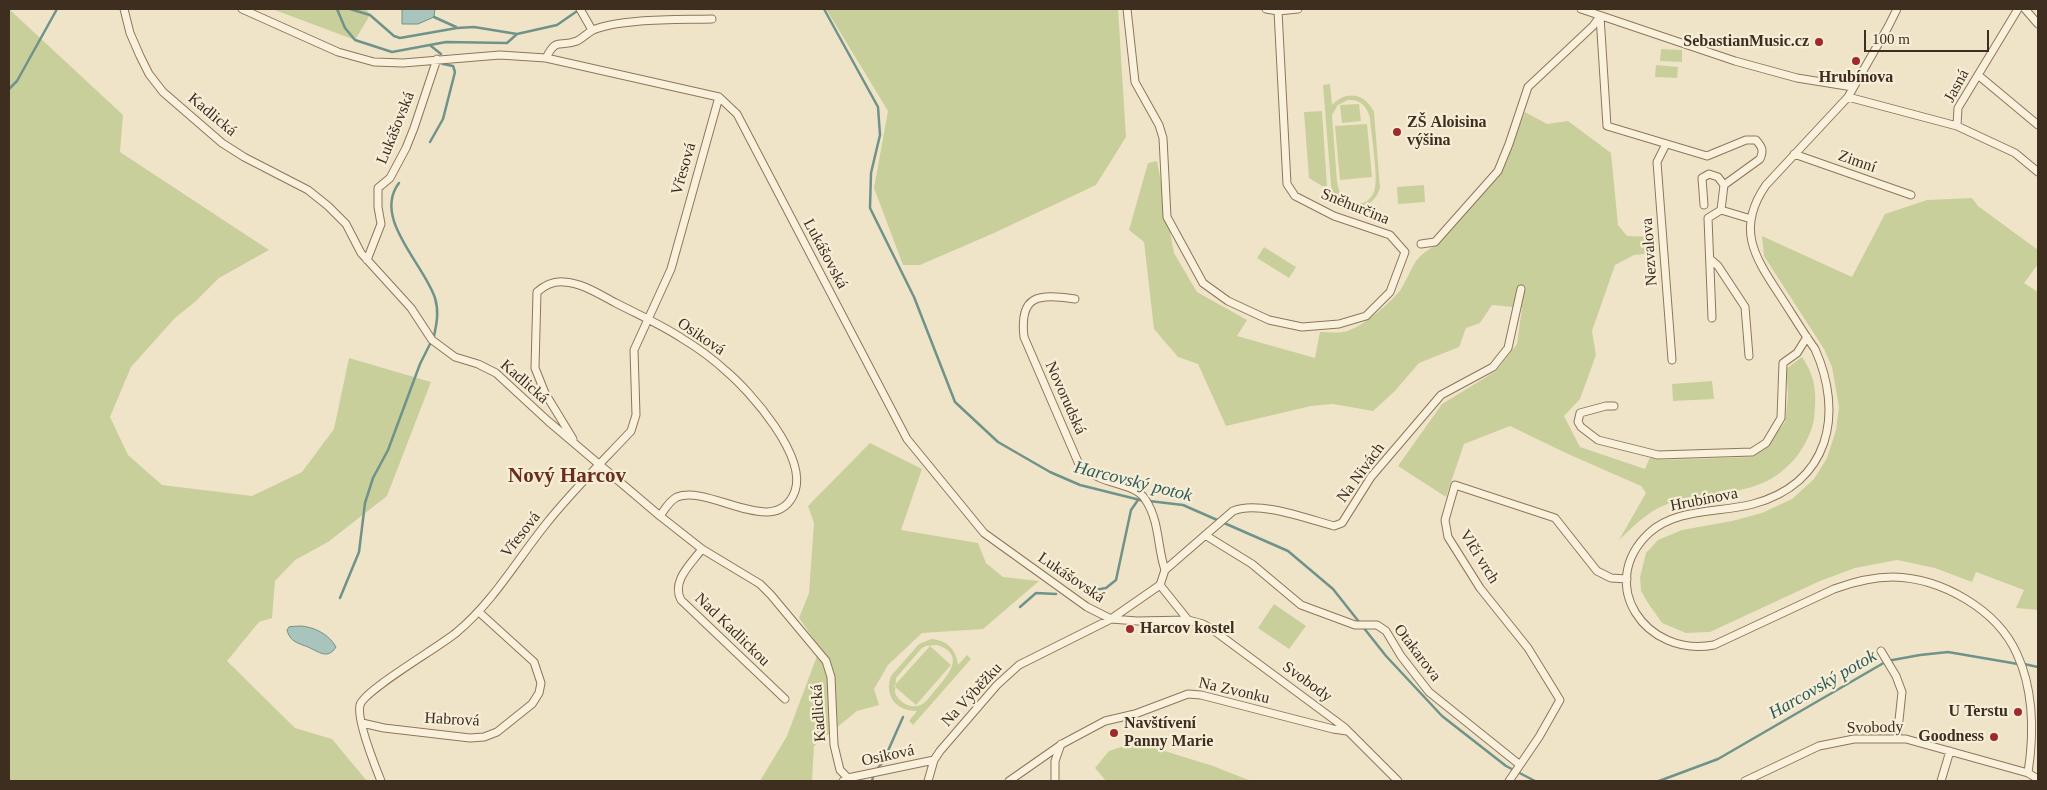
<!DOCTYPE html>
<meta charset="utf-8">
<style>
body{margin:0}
#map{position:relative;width:2047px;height:790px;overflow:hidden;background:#f0e4c8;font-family:"Times New Roman",serif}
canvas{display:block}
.frame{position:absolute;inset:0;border:10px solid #3d2e20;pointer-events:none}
.scale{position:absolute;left:1864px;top:30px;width:125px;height:22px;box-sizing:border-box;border:2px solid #3d2e20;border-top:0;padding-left:6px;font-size:15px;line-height:18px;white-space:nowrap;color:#3d2e20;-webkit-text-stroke:4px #f7eed8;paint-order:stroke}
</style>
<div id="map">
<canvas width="2047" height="790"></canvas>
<div class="frame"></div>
<div class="scale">100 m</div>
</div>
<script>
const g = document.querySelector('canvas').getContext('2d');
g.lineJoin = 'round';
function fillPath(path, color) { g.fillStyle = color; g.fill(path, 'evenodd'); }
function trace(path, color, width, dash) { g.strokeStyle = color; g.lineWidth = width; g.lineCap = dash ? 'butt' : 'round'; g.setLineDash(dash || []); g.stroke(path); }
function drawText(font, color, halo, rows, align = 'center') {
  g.font = font + ' "Times New Roman",serif'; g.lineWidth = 4.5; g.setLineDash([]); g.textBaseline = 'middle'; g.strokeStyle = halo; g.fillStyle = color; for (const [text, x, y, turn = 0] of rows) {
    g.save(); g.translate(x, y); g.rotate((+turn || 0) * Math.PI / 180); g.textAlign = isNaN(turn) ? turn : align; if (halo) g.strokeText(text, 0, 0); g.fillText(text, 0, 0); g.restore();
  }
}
const green = new Path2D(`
 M9 9 123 115 120 152 269 250 219 278 196 301 175 318 131 367 110 417 128 455 162 485 252 496 302 472 334 429 349 358 431 382 387 496 328 542 295 560 275 581 272 618 259 622 227 661 295 728 332 739 367 781H9Z
 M272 9H366L370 15 355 40Z
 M826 9H1118L1126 137 1096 185 994 233 920 265H903L874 188 888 111Z
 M1661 49 1682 50V62L1660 61Z
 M1656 65 1678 67 1677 78 1655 77Z
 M1330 84 1332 105C1346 90 1365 93 1374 112L1380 188C1374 209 1350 215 1337 197H1332L1323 85ZM1348 100C1360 99 1367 106 1370 118 1371 134 1378 174 1375 188 1370 212 1340 207 1337 182L1332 115 1338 105Z
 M1359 104 1361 121 1342 123 1340 105Z
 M1322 111 1327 186H1322L1309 178 1304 112Z
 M1525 112 1547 124 1568 121 1611 153 1618 225 1627 236 1651 237 1654 253 1634 255 1615 265 1592 331 1596 355 1580 399 1564 416 1580 447 1645 469 1650 457 1661 460 1751 457 1768 445 1785 422 1788 395 1786 369 1802 357C1816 377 1817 395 1814 419 1812 432 1805 445 1797 456 1760 503 1712 486 1665 505 1647 512 1633 527 1619 540L1646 493 1641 486 1568 454 1510 426 1464 444 1446 497 1398 466 1442 404 1496 371 1517 344 1522 308 1492 305 1480 323 1466 328 1459 347 1419 363 1394 392 1373 411 1333 404 1311 406 1226 426 1198 364 1178 357 1154 329 1144 242 1129 230 1148 163 1157 161 1174 253 1197 292 1247 320 1237 336 1315 358 1320 332C1329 332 1342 334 1350 330 1364 325 1393 301 1401 289 1414 268 1412 257 1437 245L1500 175Z
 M1367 124 1372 177 1340 180 1335 126Z
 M1424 185 1425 202 1398 204 1397 187Z
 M1972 198 1978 206 2038 250V264L2024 283 2038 292V610L2016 608 2024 590 1976 572 1972 582 1935 568 1897 560 1855 568 1820 581 1710 632 1686 633 1662 623 1648 603 1641 591 1640 577 1646 553 1658 540 1682 530 1732 521 1762 513 1792 499 1814 479 1827 458 1836 430 1839 407 1832 367 1824 349 1764 256 1762 236 1852 277 1885 214 1927 200Z
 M1264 247 1296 267 1289 278 1257 258Z
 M1712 381 1714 399 1673 401 1672 384Z
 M870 443 922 469 901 530 978 543 986 563 1003 577 1039 581 983 629 922 633 888 665 874 689 879 705 857 711 814 746 812 781H760L787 736 820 648 799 618 809 593 814 523 808 506Z
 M1274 604 1306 626 1289 649 1258 628Z
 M931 639C947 640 956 649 958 665L967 655 971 659 913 725 909 721 917 711C896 711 884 696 891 676L919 644ZM937 645C965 654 950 673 937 688 933 692 929 699 924 703 913 711 899 703 895 693L896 678 922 648 926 646Z
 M930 646 951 665 916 705 894 686Z
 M1136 742 1213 766 1251 781H1106L1095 768 1109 751Z`);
const water = new Path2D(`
 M435 9 434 17 418 24H402V10Z
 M301 626C314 627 329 634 336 647 328 660 319 652 308 647 298 643 290 642 287 630L289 627Z`);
const stream = new Path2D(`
 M337 9 345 28 355 40 392 52 446 42 507 43 517 34 557 25 580 9
 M350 9 370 15 394 36 400 38 457 28 474 27 517 34
 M824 9 878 107 880 135 871 173 870 208 914 297 955 402 998 442 1050 472 1080 485 1144 501
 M434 17 456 27
 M431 46 441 54
 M9 89 17 81 57 9
 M430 142 443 119 455 72 453 66 443 64
 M399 183C372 218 424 264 435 298 439 311 437 322 434 336
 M1149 501 1183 505 1288 551 1333 589 1386 656 1442 716 1506 766 1535 781
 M1083 592 1106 588 1116 580 1131 510 1138 500
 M340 598 359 552 365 503 373 478 388 450 420 364 430 344
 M1020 607 1036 593 1056 594
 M2024 664 2038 667
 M877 769 883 762 903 717
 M872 781 873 777
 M1659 781 1718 759 1887 661 1920 655 1948 652 2018 664`);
const street = new Path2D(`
 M124 9 130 33 140 56 149 74 163 92 222 143 244 157 308 190 328 206 346 224 361 253 411 308 432 340 455 357 478 364 496 373 548 421 660 516 702 549 760 584 771 595 826 661 831 677 834 745 840 770 848 778
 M242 9 338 52 374 62 403 63 500 55 546 58 719 97 737 114 907 439 984 533 1087 607 1111 619 1137 621 1188 620 1203 624 1213 630 1344 727 1398 781
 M580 9 592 30
 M1127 9 1135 82 1159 125 1163 138 1167 217 1203 283 1228 301 1269 320 1302 327 1339 324 1366 316 1390 292 1405 252 1390 235 1334 216 1295 196 1287 184 1278 11
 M1266 9 1278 11 1298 9
 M1581 9 1735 61 1797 78 1853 87
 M1897 9 1888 27 1848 97 1766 185C1736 228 1754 256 1779 294 1791 312 1802 331 1815 349 1844 414 1830 483 1753 504 1719 513 1676 508 1649 533 1595 584 1646 658 1714 645L1834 589C1853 582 1873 577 1893 577 1941 578 1997 609 2017 654 2034 691 2034 734 2028 773
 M2025 9 2038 24
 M1600 16 1607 126 1707 156 1746 140H1756C1762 147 1764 150 1760 159L1724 185
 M546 58C557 36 559 48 577 41 583 38 587 33 593 30 621 18 680 20 712 19
 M1978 75 2038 125
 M1848 97 1957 126 2015 153 2038 172
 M1957 126 1958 108 2018 9
 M1666 144 1657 162 1672 360
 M1794 154 1911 195
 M1704 205 1702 178 1709 174 1718 177 1724 185 1721 210
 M1421 244 1435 242 1498 171 1509 144 1528 87 1593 26 1600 16
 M1710 259 1718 266 1745 307 1749 356
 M367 260 381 224 378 207V188L390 178 406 148 414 128 437 59
 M1075 299C1039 294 1019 294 1024 337L1078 462C1085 468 1091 474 1100 478 1113 484 1137 486 1145 499 1160 521 1157 547 1165 570
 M1712 318 1708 218 1721 210 1751 219
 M1614 406H1606L1580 413 1578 422 1581 427 1598 440 1658 455 1752 452 1766 443 1781 418 1783 363 1797 353 1807 337
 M573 439 545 393 535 368 537 292C545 285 553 281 564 282 583 283 600 295 616 303 639 315 662 325 683 339 698 348 713 359 726 371 751 392 807 456 795 491 777 541 710 484 677 497 669 501 665 509 660 516
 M1205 535 1252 564 1301 605 1355 625H1377L1386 631 1401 656 1429 692 1520 765
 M702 549C691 564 671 581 681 600L785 699
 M1160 585 1188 620
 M1881 651 1896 676 1902 692 1897 739
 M362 723 384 728 470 738 484 737 497 732 532 704 539 693 541 683 534 662 480 613
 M381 781C375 766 356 719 360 705 364 690 441 646 457 632 493 602 517 560 546 524 572 491 603 461 631 431L636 415 634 350 671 269 719 97
 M843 781 848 778 934 760
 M928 781 934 760 940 751 997 685 1019 665 1111 619 1160 585 1165 570 1233 511C1258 500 1308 519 1334 526L1342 523 1371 477 1441 395 1493 367 1508 348 1521 289
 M1009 781 1062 744 1105 721 1135 714 1188 694 1201 695 1333 729 1347 731
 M1055 781V761L1061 744
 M1509 781 1539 737 1560 700 1528 648 1480 588 1448 537 1445 520 1455 485 1555 518 1597 571 1611 578 1627 579
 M1745 781 1819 746 1854 739H1906L2028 773 2038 779
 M1941 781 1950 751`);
const markers = [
 [1819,42,5,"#9e2a2b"],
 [1856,61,5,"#9e2a2b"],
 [1397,132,5,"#9e2a2b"],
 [1130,629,5,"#9e2a2b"],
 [2018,712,5,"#9e2a2b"],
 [1114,733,5,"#9e2a2b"],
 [1994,737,5,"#9e2a2b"]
];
const poiNames = [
 ["SebastianMusic.cz",1809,42],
 ["Hrubínova",1856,78,"center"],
 ["ZŠ Aloisina",1407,123,"left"],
 ["výšina",1407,141,"left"],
 ["Harcov kostel",1140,629,"left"],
 ["U Terstu",2008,712],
 ["Navštívení",1124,724,"left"],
 ["Panny Marie",1124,742,"left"],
 ["Goodness",1984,737]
];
const streetNames = [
 ["Jasná",1957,86,-62],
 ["Kadlická",212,115,40],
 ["Lukášovská",396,128,-68],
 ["Zimní",1857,162,19],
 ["Vřesová",684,169,-74],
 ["Sněhurčina",1355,207,22],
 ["Nezvalova",1650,252,-94],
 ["Lukášovská",825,254,62],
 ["Osiková",701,337,34],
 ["Kadlická",524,382,41],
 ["Novorudská",1065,398,66],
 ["Na Nivách",1361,473,-54],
 ["Hrubínova",1704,500,-11],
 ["Vřesová",521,535,-52],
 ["Vlčí vrch",1479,557,58],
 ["Lukášovská",1071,578,34],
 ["Nad Kadlickou",732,630,44],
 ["Otakarova",1417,653,53],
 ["Svobody",1307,682,36],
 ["Na Zvonku",1234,691,13],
 ["Na Výběžku",972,695,-47],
 ["Kadlická",819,713,-94],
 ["Habrová",452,720,3],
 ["Svobody",1875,728,-1],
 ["Osiková",888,756,-12]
];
const waterNames = [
 ["Harcovský potok",1133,482,14],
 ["Harcovský potok",1823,685,-30]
];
const districtNames = [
 ["Nový Harcov",567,477]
];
fillPath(green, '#c9cf9b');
fillPath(water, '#a9c4bc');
trace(water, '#6f938a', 1);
trace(stream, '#6f938a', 2.5);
trace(street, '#8d765c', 9);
trace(street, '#faf1dc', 7);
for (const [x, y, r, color] of markers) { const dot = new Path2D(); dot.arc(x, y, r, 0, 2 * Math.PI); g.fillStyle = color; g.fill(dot); trace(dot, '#f7eed8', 2); }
drawText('bold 16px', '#3d2e20', '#f7eed8', poiNames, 'right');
drawText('16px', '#3d2e20', '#f7eed8', streetNames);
drawText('italic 18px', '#2f5d5a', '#f7eed8', waterNames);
drawText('bold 21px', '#6b2e1e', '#f7eed8', districtNames);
</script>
